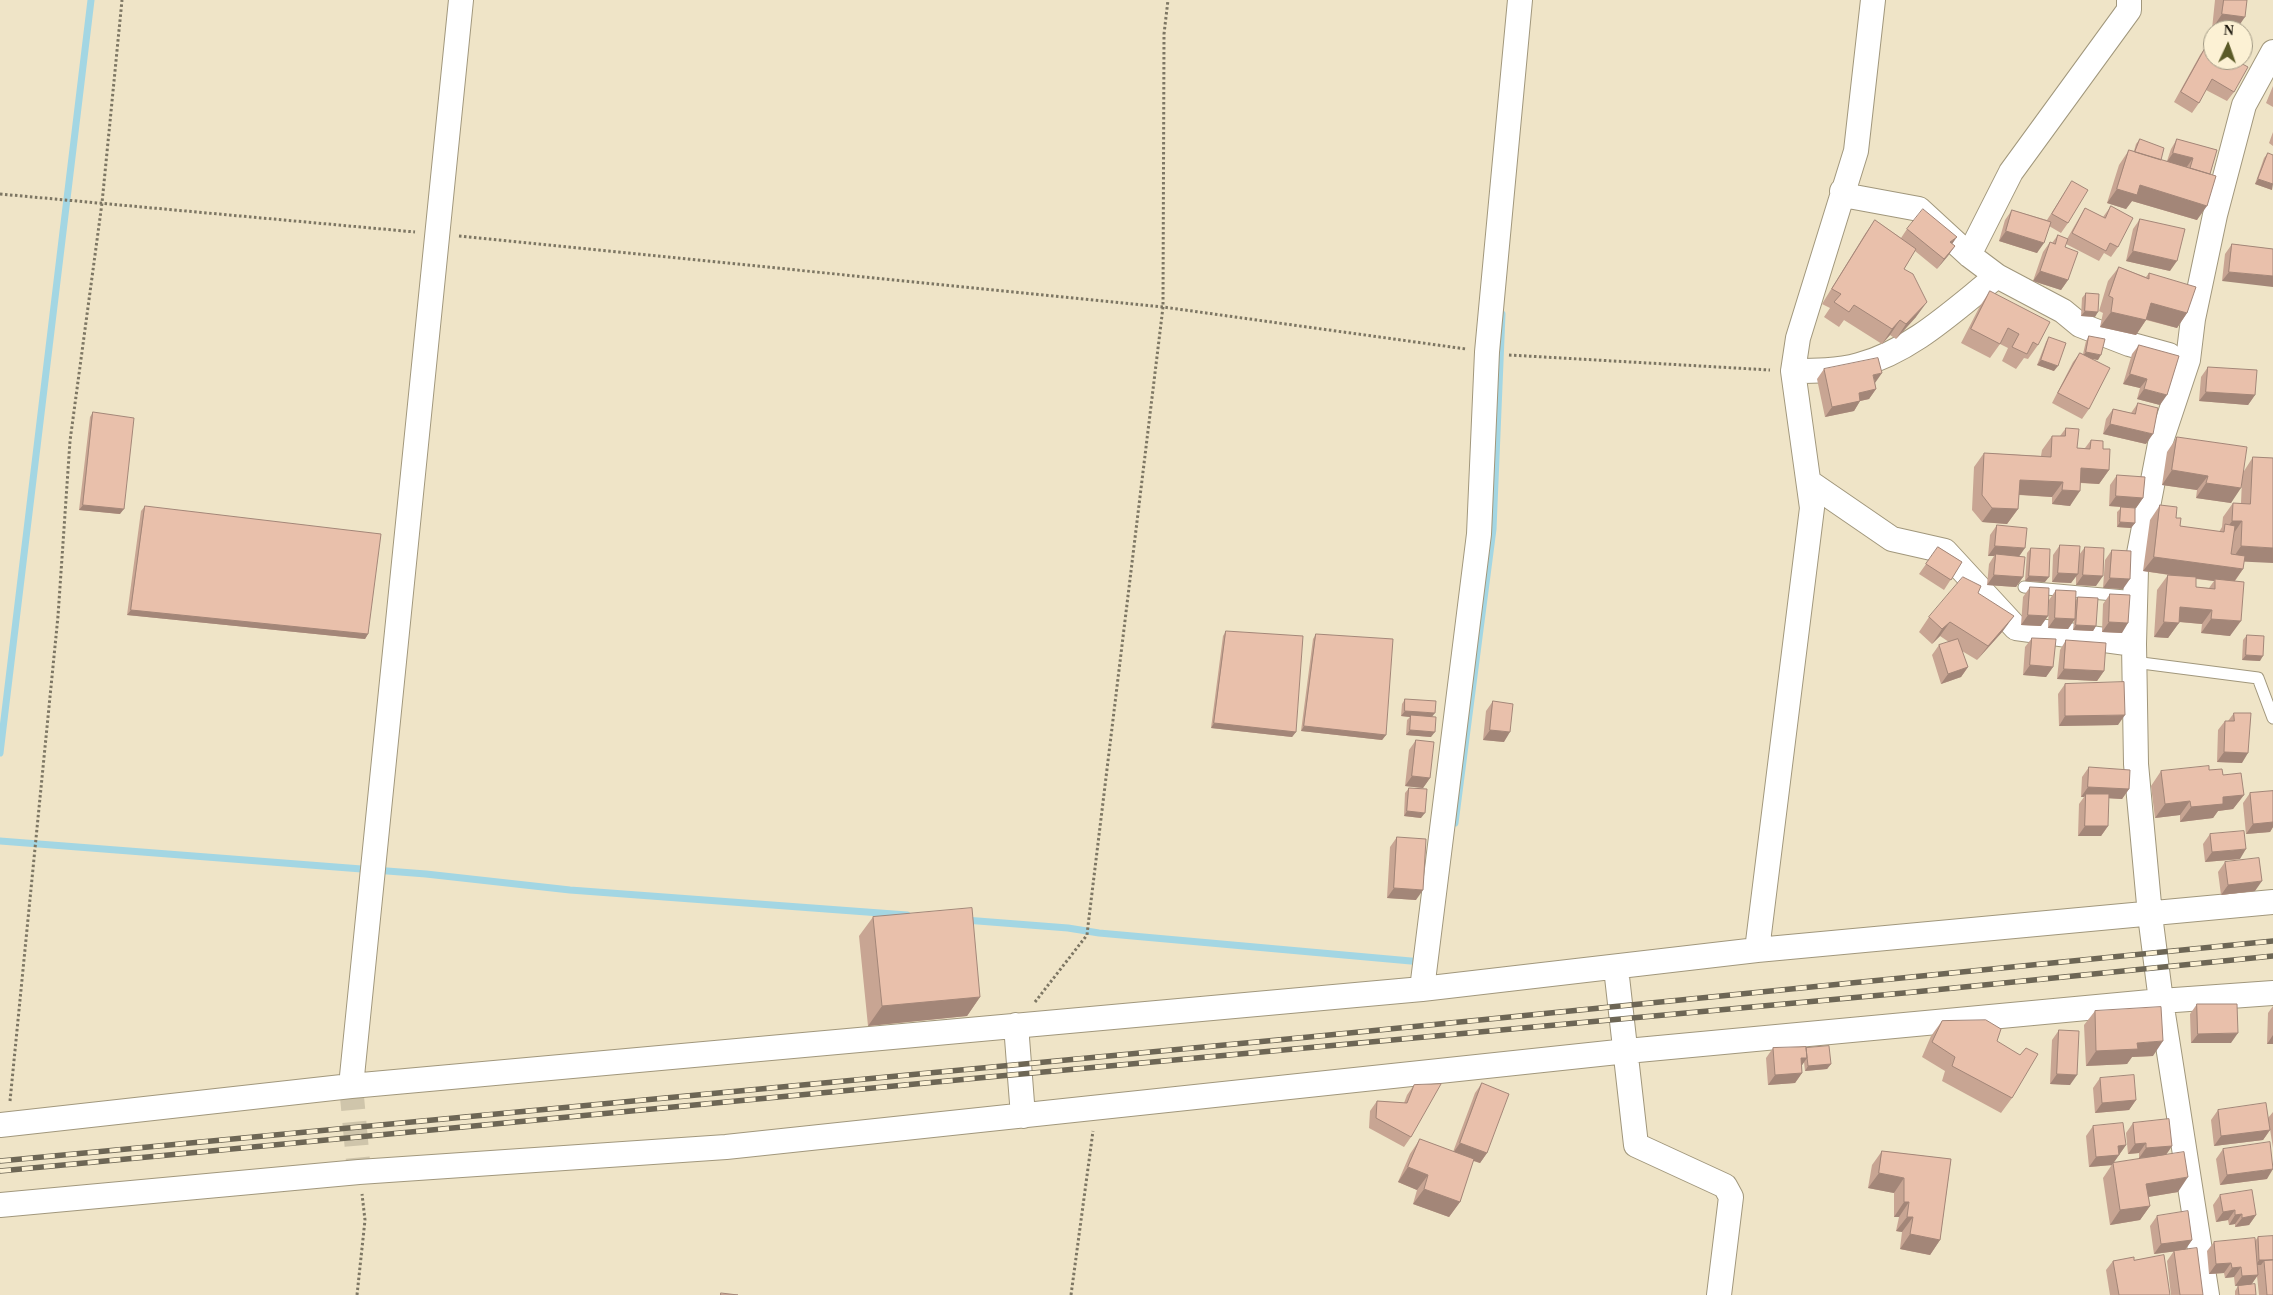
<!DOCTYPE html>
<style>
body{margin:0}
#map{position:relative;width:2273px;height:1295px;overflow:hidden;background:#efe4c7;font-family:"Times New Roman",serif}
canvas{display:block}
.north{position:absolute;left:2203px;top:20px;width:50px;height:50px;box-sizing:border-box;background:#fcf1d4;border:1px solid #a19984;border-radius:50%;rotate:3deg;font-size:14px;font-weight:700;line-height:20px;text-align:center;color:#19150b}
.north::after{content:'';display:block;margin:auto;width:18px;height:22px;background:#5a5a27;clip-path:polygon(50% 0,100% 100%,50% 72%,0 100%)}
</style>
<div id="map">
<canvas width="2273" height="1295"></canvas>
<div class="north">N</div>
</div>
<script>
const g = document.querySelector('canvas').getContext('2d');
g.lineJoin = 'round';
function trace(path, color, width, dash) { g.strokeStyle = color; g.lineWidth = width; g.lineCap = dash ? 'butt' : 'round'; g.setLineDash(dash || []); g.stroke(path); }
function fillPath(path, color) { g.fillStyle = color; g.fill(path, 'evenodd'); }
const stream = new Path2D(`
 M0 753 91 0
 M1455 823 1493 529 1502 314
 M0 841 426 874 570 890 907 915
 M965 920 1068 928 1099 933 1422 962`);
const streetTunnel = new Path2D(`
 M351 1086 359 1172`);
const path = new Path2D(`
 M0 194 415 232
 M459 236 1163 307 1466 349
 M1509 355 1770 370
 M1035 1002 1087 935 1088 926 1163 307 1164 34 1168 0
 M10 1101 58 616 70 441 102 203 122 0
 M357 1295 365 1220 362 1194
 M1071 1295 1093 1131`);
const lane = new Path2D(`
 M2024 587 2125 596
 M2134 662 2258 678 2273 718`);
const street = new Path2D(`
 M1842 191 1854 197 1919 209 1969 255 1997 276 2063 311 2080 325 2129 344 2169 355
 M1969 255 2011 172 2129 10V0
 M1793 371C1814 371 1838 371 1859 365 1912 351 1955 309 1997 276
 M1809 482 1892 539 1945 551 2016 628 2134 644
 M1757 950 1812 508 1793 371 1798 338 1856 151 1873 0
 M1616 968 1636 1145 1725 1186 1731 1197 1719 1295
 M1422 989 1479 534 1487 352 1520 0
 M1016 1025 1023 1116
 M351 1086 461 0
 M0 1125 351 1086 1422 989 1757 950 2273 902
 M0 1205 359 1172 726 1147 1627 1051 2161 1001 2273 993
 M2207 1295 2161 1001 2150 915 2136 764 2134 644 2136 569 2160 444 2188 360 2193 319 2215 215 2244 105 2273 52`);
const rail = new Path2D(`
 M0 1161 1309 1037 2273 941
 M0 1171 989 1077 1904 993 2273 956`);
const wall = new Path2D(`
 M2215 0H2247L2236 30 2212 29Z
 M2207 45 2234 92 2227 101 2206 90 2199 103 2192 113 2174 102 2200 55Z
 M2273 86V107L2266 103Z
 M2273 132V146L2269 143Z
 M2140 139 2161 160 2167 161 2171 149 2177 139 2217 150 2197 220 2132 201 2126 209 2107 203 2119 165 2129 150 2134 151 2136 144Z
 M2268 153 2272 190 2255 184 2264 158Z
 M2072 181 2068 223 2061 233 2049 226 2037 253 1999 241 2005 220 2012 210 2047 220Z
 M2111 206 2118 247 2111 257 2104 253 2099 261 2066 244 2065 247 2068 280 2061 290 2033 281 2043 252 2050 242 2052 243 2058 235 2067 239 2079 218 2085 208 2103 217Z
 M2140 219 2170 271 2126 261 2133 229Z
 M1875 220 1901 238 1907 229 1952 244 1955 246 1937 269 1915 251 1904 269 1916 317 1896 339 1890 335 1882 344 1844 320 1839 327 1824 317 1830 308 1822 304 1865 234Z
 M2232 244 2273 249 2222 281 2225 254Z
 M2119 267 2146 277 2149 273 2187 313 2177 328 2146 320 2136 335 2100 327 2103 313 2099 311 2108 281Z
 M1990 291 2038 345 2028 359 2024 358 2016 369 2002 361 2008 348 2000 344 1990 358 1961 343 1980 306Z
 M2086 293 2095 317 2081 316 2082 298Z
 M2089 336 2098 360 2093 359 2089 409 2082 419 2052 403 2073 362 2080 353 2083 354 2086 341Z
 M2049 337 2054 371 2037 365 2046 342Z
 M2139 345 2160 405 2137 399 2140 388 2123 384 2132 354Z
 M2208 367 2255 395 2248 405 2199 401 2201 377Z
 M1824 369 1875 383 1876 389 1869 399 1860 401 1854 411 1825 417 1817 379Z
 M2138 403 2146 444 2103 434 2106 419 2113 409 2131 413Z
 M93 412 120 514 79 510 90 417Z
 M2066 428 2077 448H2085L2091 440 2103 449 2109 470 2099 484 2080 483 2070 506 2052 504V497L2019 495 2018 509 2007 524 1982 522 1972 510 1974 467 1984 453 2041 456 2042 450 2052 436H2060Z
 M2177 437 2244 471 2253 457 2273 458 2244 562 2243 569 2235 581 2230 636 2201 633 2202 624 2179 622 2168 638 2154 637 2157 590 2168 575 2176 576 2143 571 2150 520 2160 505 2176 518 2180 526 2219 532 2222 527 2223 517 2233 503H2241L2242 480 2231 503 2196 498 2197 490 2162 485 2167 452ZM2196 579 2214 581 2209 588 2196 587Z
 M2117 475 2143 498 2136 508H2135V523L2131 528 2117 527V512L2122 507 2109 506 2110 485Z
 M145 506 368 634 365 639 127 615 141 511Z
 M1997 525 2019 556 2023 577 2016 587 1987 585 1989 564 1994 556H1988L1990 535Z
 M2060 545 2079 555 2085 547 2096 586 2076 585V576L2071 583 2052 582 2053 555Z
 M1938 547 1962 562 1944 590 1919 574Z
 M2031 548 2045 582 2025 581 2027 553Z
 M2112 550 2123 589 2103 588 2105 560Z
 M2030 587 2041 626 2021 625 2023 597Z
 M2056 590 2075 601 2078 597 2096 626 2093 631 2073 630 2074 620 2068 629 2048 628 2049 600Z
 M1978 593 2003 631 1977 660 1962 651 1968 667 1961 677 1941 684 1932 655 1939 645 1949 642 1940 636 1932 644 1919 632 1929 617Z
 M2110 594 2122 633 2102 632 2103 604Z
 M1226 631 1296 732 1292 737 1211 728 1223 636Z
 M1316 634 1386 735 1382 740 1301 731 1313 639Z
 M2247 635 2260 661 2242 660 2243 640Z
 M2032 638 2053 667 2046 677 2023 675 2025 647Z
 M2066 640 2104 671 2097 681 2057 679 2060 650Z
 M2065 684 2118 725 2059 726 2058 694Z
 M1405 699 1432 717 1431 737 1406 735 1407 720 1410 717 1401 716 1402 704Z
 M1493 701 1504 742 1483 740 1486 711Z
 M2234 713 2242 763 2217 762 2218 730 2225 721H2228Z
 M1416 740 1430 778 1423 788 1405 786 1409 750Z
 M2089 767 2129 789 2122 799 2108 798V826L2101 836H2078L2079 804 2084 797H2081L2082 777Z
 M2209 770 2223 775 2244 795 2233 809 2218 811 2213 818 2180 822V815L2155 818 2151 786 2161 771Z
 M1409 788 1421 818 1404 816 1405 793Z
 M2273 791V827L2270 832 2246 834 2243 803 2250 793Z
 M2210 834 2240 859 2205 862 2203 844Z
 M1397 837 1416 900 1387 898 1390 847Z
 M2225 862 2255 891 2221 895 2218 872Z
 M873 917 980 997 967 1016 868 1026 859 936Z
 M2197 1004 2231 1043H2191L2190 1014Z
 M2273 1006V1044H2267L2268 1013Z
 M2095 1011 2153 1056 2132 1057 2127 1064 2086 1066 2084 1025Z
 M1942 1021 1997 1041 2012 1098 2001 1113 1942 1081 1945 1071 1922 1057 1931 1036Z
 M2059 1030 2070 1085 2050 1084 2052 1040Z
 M1773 1048H1806L1831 1064 1827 1069 1805 1071 1804 1062 1802 1065V1073L1795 1083 1768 1085 1766 1058Z
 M2100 1078 2136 1100 2129 1110 2095 1113 2093 1088Z
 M1482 1083 1487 1153 1480 1163 1473 1161 1460 1202 1449 1217 1413 1204 1417 1190 1398 1182 1410 1154 1420 1139 1453 1152 1475 1093Z
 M1414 1085 1411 1137 1404 1147 1369 1128 1370 1111 1377 1101 1404 1103 1407 1095Z
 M2218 1110 2268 1118 2273 1112V1148L2269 1123 2270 1130 2263 1140 2214 1146 2211 1120Z
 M2133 1123 2172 1146 2166 1155 2178 1192 2148 1197 2150 1206 2140 1220 2110 1225 2103 1178 2113 1163 2155 1157 2139 1158V1153L2128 1154 2126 1133Z
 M2093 1126 2126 1145 2112 1165 2089 1167 2086 1136Z
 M2223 1149 2267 1179 2220 1185 2216 1159Z
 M1882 1151 1951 1159 1940 1240 1930 1255 1900 1249 1902 1232 1896 1231 1899 1217H1894V1193L1868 1188 1872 1165Z
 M2220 1195 2256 1215 2249 1225 2235 1227V1224L2229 1225 2228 1220 2216 1222 2213 1205Z
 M2157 1216 2192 1240 2185 1250 2154 1254 2150 1226Z
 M2258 1237 2273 1295H2259L2257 1276 2251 1285 2235 1286 2234 1277 2225 1278 2224 1273 2209 1274 2207 1251 2214 1242 2255 1241Z
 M2174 1251 2203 1295H2171L2167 1261Z
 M2134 1260 2170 1295H2110L2106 1270 2113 1261Z
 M2238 1286 2256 1295H2235V1291Z`);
const shadedWall = new Path2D(`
 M2222 14 2245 17 2236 30 2212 29Z
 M2173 153 2193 158 2186 168 2166 163Z
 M2258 179 2273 184 2272 190 2255 184Z
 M2140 185 2207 206 2197 220 2132 201 2126 209 2107 203 2117 189Z
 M2006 231 2044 243 2037 253 1999 241Z
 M1957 237 1950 247V242Z
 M1955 246 1948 256 1937 269 1944 259Z
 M2133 251 2177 261 2170 271 2126 261Z
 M2040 271 2068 280 2061 290 2033 281Z
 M2229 272 2273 276V287L2222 281Z
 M1927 302 1916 317 1896 339 1906 324Z
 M2151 303 2187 313 2177 328 2141 318Z
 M2085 311 2098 312 2095 317 2081 316Z
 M2111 312 2146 320 2136 335 2100 327Z
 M1900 320 1890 335 1882 344 1892 329Z
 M2086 352 2101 355 2098 360 2082 357Z
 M2041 360 2058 366 2054 371 2037 365Z
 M1882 373 1875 383 1873 375Z
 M2130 374 2147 379 2140 388 2123 384Z
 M1876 389 1869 399 1860 401 1854 411 1825 417 1832 407 1859 393Z
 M2144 389 2167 395 2160 405 2137 399Z
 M2206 392 2255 395 2248 405 2199 401Z
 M2110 424 2153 434 2146 444 2103 434Z
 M2081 468 2109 470 2099 484 2071 482Z
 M2172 470 2208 476 2197 490 2162 485Z
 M2020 480 2063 482 2052 497 2009 494Z
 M2206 483 2241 488 2231 503 2196 498Z
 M2062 490 2080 491 2070 506 2052 504Z
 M2116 496 2143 498 2136 508 2109 506Z
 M83 505 124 509 120 514 79 510Z
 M1992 508 2018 509 2007 524 1982 522Z
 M2232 521H2242L2232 536 2222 535Z
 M2120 522 2135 523 2131 528 2117 527Z
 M1995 546 2025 548 2018 558 1996 554 1994 556H1988Z
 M2241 546 2273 548V563L2231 561Z
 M2154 557 2243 569 2233 583 2215 579 2214 581 2143 571Z
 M2058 573 2078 574 2071 583 2052 582Z
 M1994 575 2023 577 2016 587 1987 585Z
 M2083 575 2103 576 2096 586 2076 585Z
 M2029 576 2049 577 2045 582 2025 581Z
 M2110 578 2130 579 2123 589 2103 588Z
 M2180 607 2212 610 2202 624 2170 621Z
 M131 610 368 634 365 639 127 615Z
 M2028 615 2048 616 2041 626 2021 625Z
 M2014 616 2003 631 1977 660 1988 646Z
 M2055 618 2075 619 2068 629 2048 628Z
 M2211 619 2241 621 2230 636 2201 633Z
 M1950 622 1940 636 1932 644 1942 629Z
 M2109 622 2128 623 2122 633 2102 632Z
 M2164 622 2179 623 2168 638 2154 637Z
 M2076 625 2096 626 2093 631 2073 630Z
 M2246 655 2263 656 2260 661 2242 660Z
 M2030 665 2053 667 2046 677 2023 675Z
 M1968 667 1961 677 1941 684 1948 674Z
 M2064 669 2104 671 2097 681 2057 679Z
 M1405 711 1435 713 1431 718 1411 715 1410 717 1401 716Z
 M2125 715 2118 725 2059 726 2065 716Z
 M1214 723 1296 732 1292 737 1211 728Z
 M1304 726 1386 735 1382 740 1301 731Z
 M1410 730 1435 732 1431 737 1406 735Z
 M1490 730 1510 732 1504 742 1483 740Z
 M2224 752 2248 753 2242 763 2217 762Z
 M1412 776 1430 778 1423 788 1405 786Z
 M2088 787 2129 789 2122 799 2086 797V794L2084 797H2081Z
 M2244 795 2233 809 2218 811 2213 818 2180 822 2191 807 2223 797Z
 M2190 801 2180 815 2155 818 2165 804Z
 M1407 811 1425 813 1421 818 1404 816Z
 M2273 822V827L2270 832 2246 834 2253 824Z
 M2085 826H2108L2101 836H2078Z
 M2246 849 2240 859 2205 862 2212 852Z
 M2262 881 2255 891 2221 895 2228 885Z
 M1394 888 1423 890 1416 900 1387 898Z
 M980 997 967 1016 868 1026 882 1006Z
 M2238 1033 2231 1043H2191L2198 1034Z
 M2273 1035V1044H2267Z
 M2163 1041 2153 1056 2132 1057 2127 1064 2086 1066 2096 1051 2137 1043Z
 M1801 1058H1807L1800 1068Z
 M1831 1064 1827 1069 1805 1071 1808 1066Z
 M1802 1073 1795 1083 1768 1085 1775 1075Z
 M2057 1074 2077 1075 2070 1085 2050 1084Z
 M2136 1100 2129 1110 2095 1113 2102 1103Z
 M2270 1130 2263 1140 2214 1146 2221 1136Z
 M1460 1143 1487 1153 1480 1163 1453 1153Z
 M2146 1143 2139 1153 2128 1154 2135 1144Z
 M2126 1145 2112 1165 2089 1167 2096 1157 2118 1146Z
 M2172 1146 2165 1156 2139 1158 2146 1148Z
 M1408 1167 1428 1175 1417 1190 1398 1182Z
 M2273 1169 2267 1179 2220 1185 2227 1175Z
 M1879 1173 1904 1178 1894 1193 1868 1188Z
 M2188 1177 2178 1192 2136 1199 2146 1184Z
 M1424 1189 1460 1202 1449 1217 1413 1204Z
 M1904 1202H1909L1899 1217H1894Z
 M2150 1206 2140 1220 2110 1225 2120 1210Z
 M2235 1210 2228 1220 2216 1222 2223 1212Z
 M2242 1214 2235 1224 2229 1225 2235 1215Z
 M2256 1215 2249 1225 2235 1227 2242 1218Z
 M1907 1217H1913L1902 1232 1896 1231Z
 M1910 1234 1940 1240 1930 1255 1900 1249Z
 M2192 1240 2185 1250 2154 1254 2161 1244Z
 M2259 1260H2273L2264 1261 2261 1265H2256Z
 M2231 1263 2224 1273 2209 1274 2216 1264Z
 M2241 1267 2234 1277 2225 1278 2232 1268Z
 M2258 1275 2251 1285 2235 1286 2242 1276Z`);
const building = new Path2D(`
 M2224 0H2247L2245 17 2222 14Z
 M2207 45 2213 48V60H2235L2248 67 2234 92 2212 79 2199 103 2181 92Z
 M2140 139 2164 148 2161 160 2135 152Z
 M2177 139 2217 150 2210 174 2190 168 2193 158 2173 153Z
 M2129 150 2216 176 2207 206 2140 185 2137 195 2117 189Z
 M2268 153 2273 155V184L2258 179Z
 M2072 181 2088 190 2068 223 2052 214Z
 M2111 206 2133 218 2118 247 2110 243 2106 251 2072 233 2085 208 2105 218Z
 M1923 209 1957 237 1950 242 1955 246 1944 259 1907 229Z
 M2012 210 2051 222 2044 243 2006 231Z
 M2140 219 2185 229 2177 261 2133 251Z
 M1875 220 1916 249 1904 269 1913 274 1927 302 1906 324 1900 320 1892 329 1854 305 1849 312 1834 302 1841 294 1832 289Z
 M2058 235 2068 239 2065 247 2078 252 2068 280 2040 271 2050 242 2055 244Z
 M2232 244 2273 249V276L2229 272Z
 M2119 267 2149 279V273L2196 287 2187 313 2151 303 2146 320 2111 312 2113 298 2109 296Z
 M1990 291 2050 322 2038 345 2033 342 2027 354 2012 347 2019 334 2008 328 2000 344 1971 329Z
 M2086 293 2099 294 2098 312 2085 311Z
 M2089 336 2105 339 2101 355 2086 352Z
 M2049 337 2066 343 2058 366 2041 360Z
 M2139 345 2179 356 2167 395 2144 389 2147 379 2130 374Z
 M2080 353 2110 368 2089 409 2058 393Z
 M1878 358 1882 373 1873 375 1876 389 1859 393 1860 401 1832 407 1824 369Z
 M2208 367 2257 370 2255 395 2206 392Z
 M2138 403 2158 408 2153 434 2110 424 2113 409 2135 414Z
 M93 412 134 418 124 509 83 505Z
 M2066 428 2079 429 2077 448 2090 449 2091 440 2103 441V449H2110L2109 470 2081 468 2080 491 2062 490 2063 482 2020 480 2018 509 1992 508 1982 495 1984 453 2051 457 2052 436H2065Z
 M2177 437 2247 447 2241 488 2206 483 2208 476 2172 470Z
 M2253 457 2273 458V548L2241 546 2242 521H2232L2233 503 2250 504Z
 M2117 475 2145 477 2143 498 2116 496Z
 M2160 505 2177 507 2176 518H2181L2180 526 2224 532 2225 524 2235 526 2231 554 2245 556 2243 569 2154 557Z
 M145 506 381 534 368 634 131 610Z
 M2121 507 2135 508V523L2120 522Z
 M1997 525 2027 528 2025 548 1995 546Z
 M2060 545 2080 546 2078 574 2058 573Z
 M1938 547 1962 562 1951 580 1926 564Z
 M2085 547 2104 548 2103 576 2083 575Z
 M2031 548 2050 549 2049 577 2029 576Z
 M2112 550 2131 551 2130 579 2110 578Z
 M1996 554 2025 557 2023 577 1994 575Z
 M2168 575 2196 577V587L2215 589V579L2244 582 2241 621 2211 619 2212 610 2180 607 2179 623 2164 622Z
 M1963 577 1981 586 1978 593 2014 616 1988 646 1950 622 1942 629 1929 617Z
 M2030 587 2049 588 2048 616 2028 615Z
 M2056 590 2076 591 2075 619 2055 618Z
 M2110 594 2130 595 2128 623 2109 622Z
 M2078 597 2098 598 2096 626 2076 625Z
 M1226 631 1303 636 1296 732 1214 723Z
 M1316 634 1393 639 1386 735 1304 726Z
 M2247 635 2264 636 2263 656 2246 655Z
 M2032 638 2056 639 2053 667 2030 665Z
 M1958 639 1968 667 1948 674 1939 645Z
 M2066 640 2106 643 2104 671 2064 669Z
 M2124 682 2125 715 2065 716V684Z
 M1405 699 1436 701 1435 713 1405 711Z
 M1493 701 1513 704 1510 732 1490 730Z
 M2234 713H2251L2248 753 2224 752 2225 721H2234Z
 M1411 715 1436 717 1435 732 1410 730Z
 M1416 740 1434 742 1430 778 1412 776Z
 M2209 766V770L2222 769 2223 775 2241 773 2244 795 2223 797V804L2191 807 2190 801 2165 804 2161 771Z
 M2089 767 2130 770 2129 789 2088 787Z
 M1409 788 1427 789 1425 813 1407 811Z
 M2273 791V822L2253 824 2250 793Z
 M2086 794H2109L2108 826H2085Z
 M2244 831 2246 849 2212 852 2210 834Z
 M1397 837 1426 839 1423 890 1394 888Z
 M2259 858 2262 881 2228 885 2225 862Z
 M972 908 980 997 882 1006 873 917Z
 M2197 1004H2237L2238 1033 2198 1034Z
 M2161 1007 2163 1041 2137 1043 2138 1049 2096 1051 2095 1011Z
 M1986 1020 2001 1029 1997 1041 2020 1055 2026 1048 2038 1054 2012 1098 1952 1066 1955 1057 1932 1042 1942 1021Z
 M2059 1030 2079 1031 2077 1075 2057 1074Z
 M1829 1046 1831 1064 1808 1066 1806 1048Z
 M1806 1047 1807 1058H1801L1802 1073 1775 1075 1773 1048Z
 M2134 1075 2136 1100 2102 1103 2100 1078Z
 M1482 1083 1509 1094 1487 1153 1460 1143Z
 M1441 1084 1411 1137 1376 1118 1377 1101 1407 1103 1414 1085Z
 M2266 1103 2270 1130 2221 1136 2218 1110Z
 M2169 1119 2172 1146 2146 1148V1143L2135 1144 2133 1123Z
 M2123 1123 2126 1145 2118 1146 2119 1155 2096 1157 2093 1126Z
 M1420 1139 1474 1159 1460 1202 1424 1189 1428 1175 1408 1167Z
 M2270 1142 2273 1169 2227 1175 2223 1149Z
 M1882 1151 1951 1159 1940 1240 1910 1234 1913 1217H1907L1909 1202H1904V1178L1879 1173Z
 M2184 1152 2188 1177 2146 1184 2150 1206 2120 1210 2113 1163Z
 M2252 1190 2256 1215 2242 1218V1214L2235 1215V1210L2223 1212 2220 1195Z
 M2188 1211 2192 1240 2161 1244 2157 1216Z
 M2273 1236V1260H2259L2258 1237Z
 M2255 1238 2258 1275 2242 1276 2241 1267 2232 1268 2231 1263 2216 1264 2214 1242Z
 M2197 1248 2203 1295H2180L2174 1251Z
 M2164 1255 2170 1295H2119L2113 1261 2134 1257V1260Z
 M2273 1260V1295H2267L2264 1261Z
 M2255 1284 2256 1295H2239L2238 1286Z
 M721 1293 738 1295H721Z`);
trace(stream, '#a3d6e3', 7);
trace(streetTunnel, '#cfc5ab', 24, [24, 12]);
trace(lane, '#a1977c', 13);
trace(street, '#a1977c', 26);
trace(path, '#7d7663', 3, [2.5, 2.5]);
trace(lane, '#fff', 11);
trace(street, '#fff', 24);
trace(rail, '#6d6655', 5.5);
trace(rail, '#fcf1d4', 4, [11]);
fillPath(wall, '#c8a593');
fillPath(shadedWall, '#a38678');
fillPath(building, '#e9c0ab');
trace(building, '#a38678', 1);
</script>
